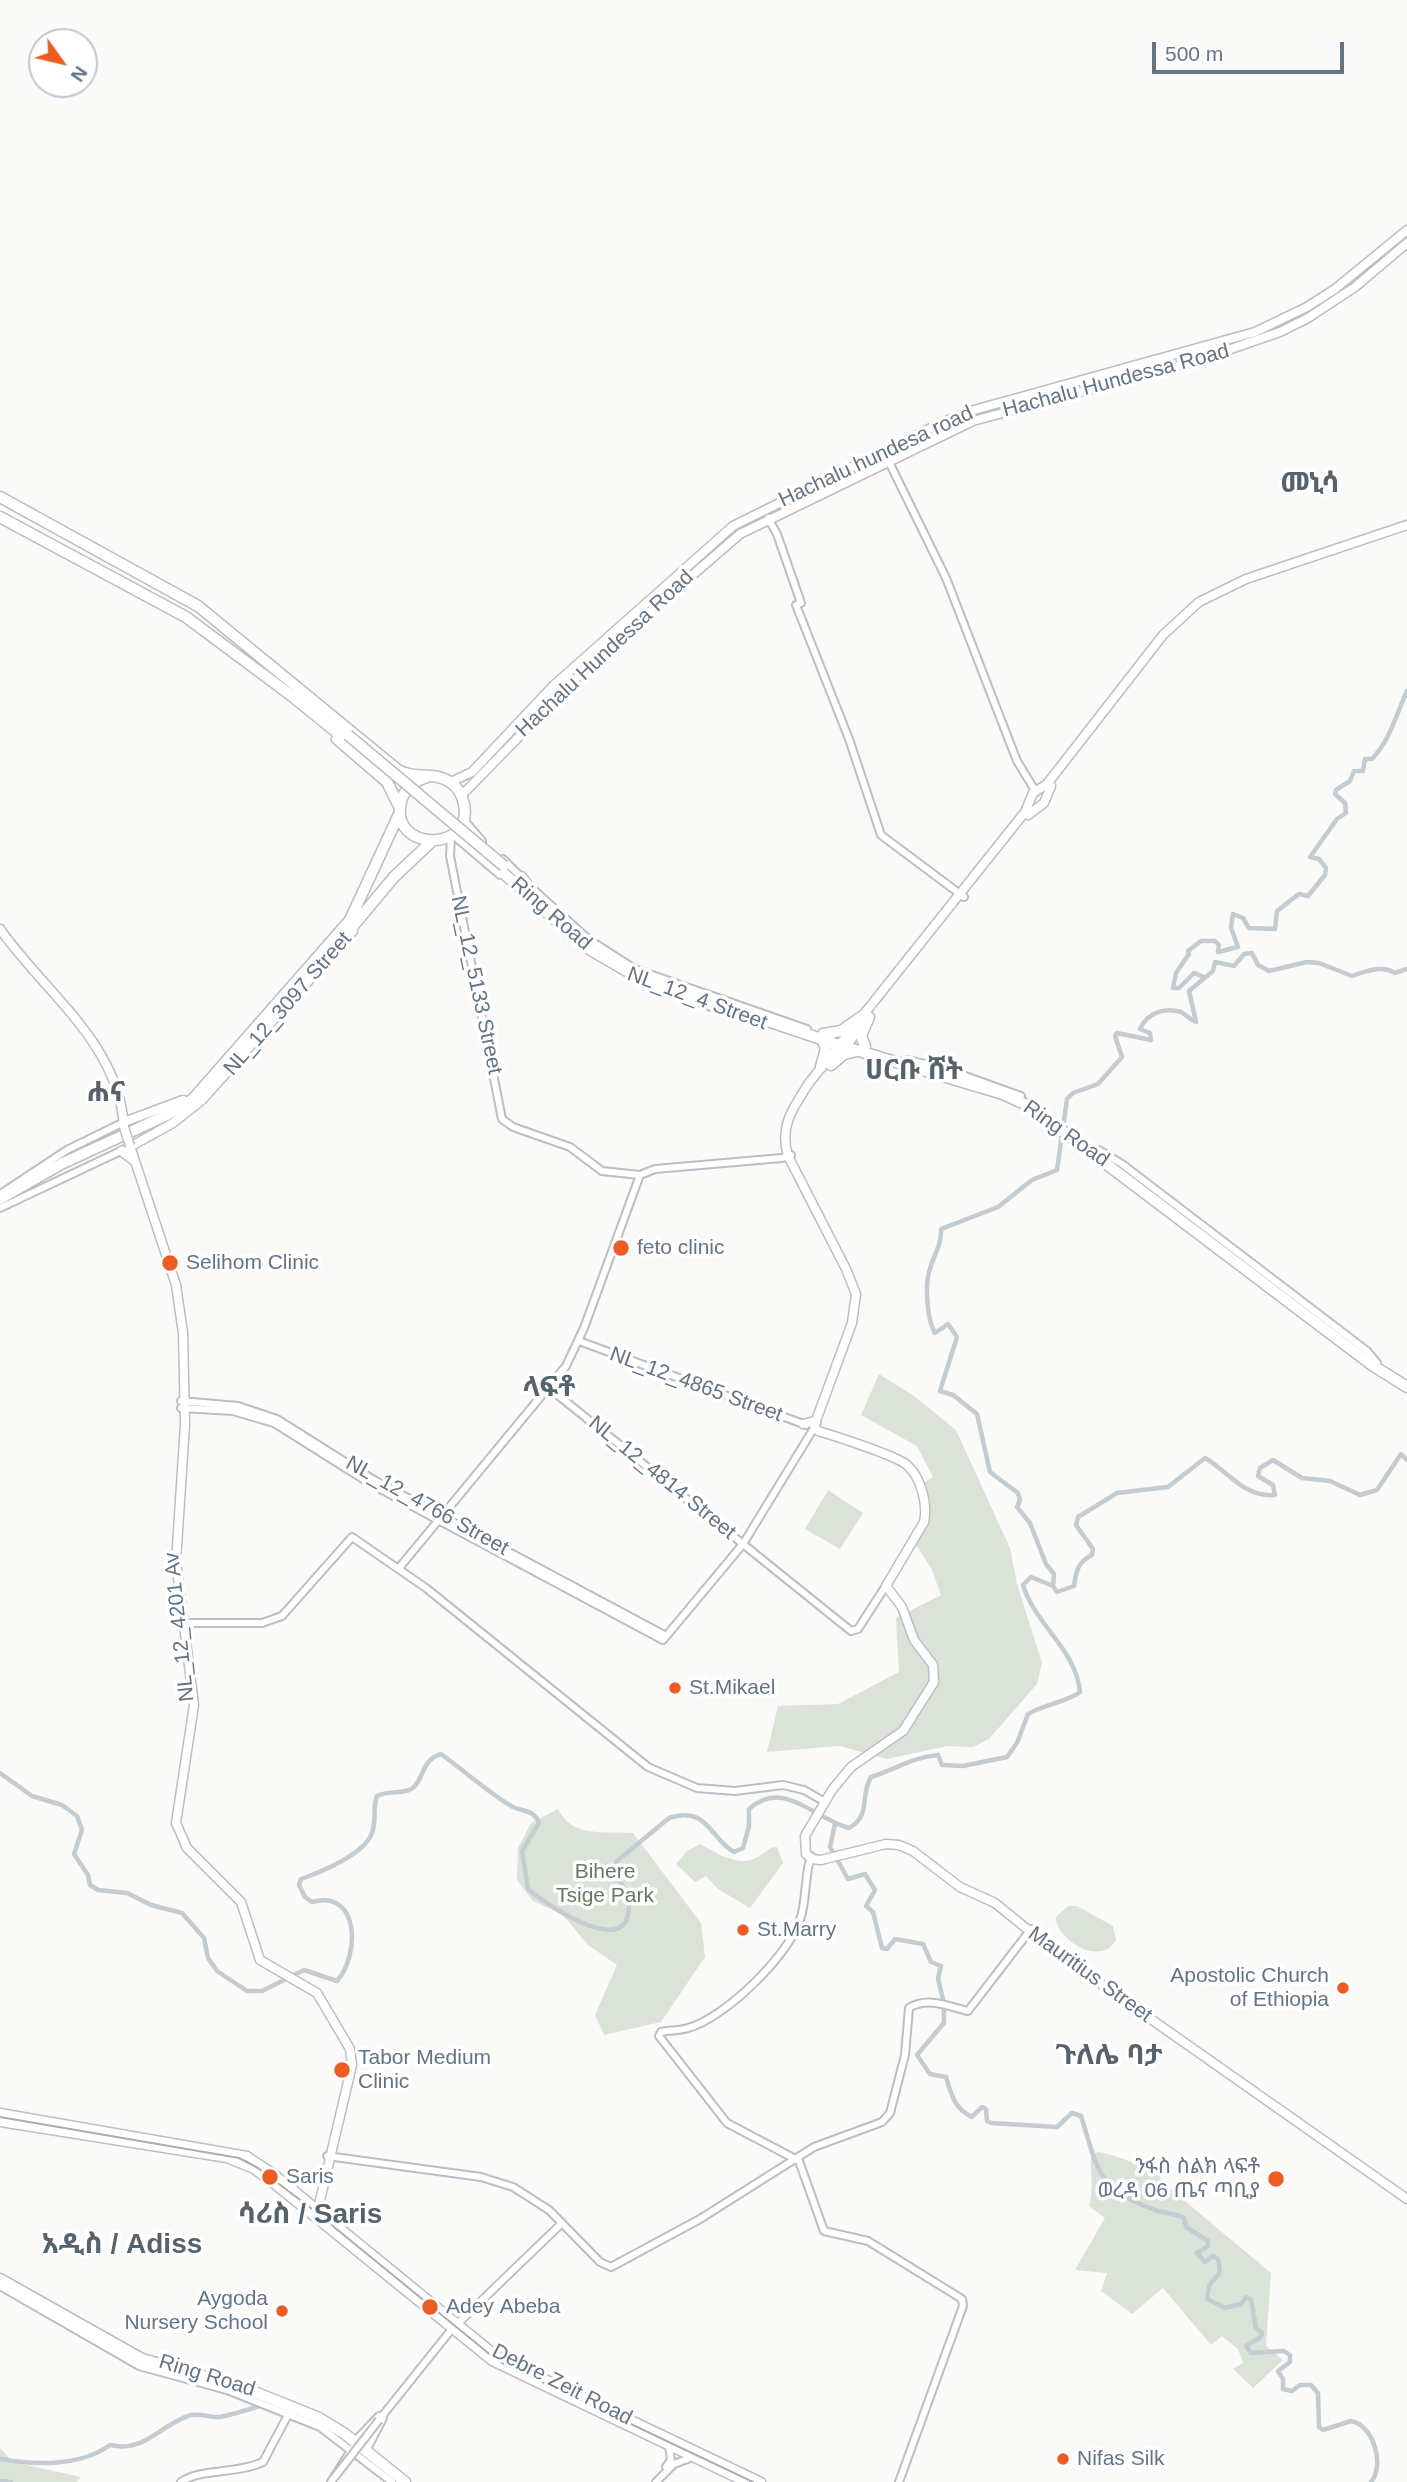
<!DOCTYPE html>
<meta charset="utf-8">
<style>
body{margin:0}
#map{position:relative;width:1407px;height:2482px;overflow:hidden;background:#fafaf8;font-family:Arial,sans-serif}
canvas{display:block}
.north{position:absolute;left:28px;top:28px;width:70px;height:70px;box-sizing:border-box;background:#fff;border:2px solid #c1c7ce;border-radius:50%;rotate:124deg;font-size:19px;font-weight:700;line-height:28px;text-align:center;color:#637485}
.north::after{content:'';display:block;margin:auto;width:24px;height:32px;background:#f05b21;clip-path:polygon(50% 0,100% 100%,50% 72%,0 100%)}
.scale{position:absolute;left:1152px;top:42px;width:192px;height:32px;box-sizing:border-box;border:4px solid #637485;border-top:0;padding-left:9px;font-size:21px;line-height:24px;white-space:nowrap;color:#637485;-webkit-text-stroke:5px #fff;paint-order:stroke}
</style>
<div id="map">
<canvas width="1407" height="2482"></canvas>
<div class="north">N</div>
<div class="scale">500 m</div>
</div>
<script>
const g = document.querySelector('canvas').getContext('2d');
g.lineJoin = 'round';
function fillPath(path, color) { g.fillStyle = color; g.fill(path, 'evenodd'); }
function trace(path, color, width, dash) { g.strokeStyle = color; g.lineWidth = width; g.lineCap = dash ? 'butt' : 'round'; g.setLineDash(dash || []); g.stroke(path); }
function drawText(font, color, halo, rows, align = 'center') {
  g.font = font + ' Arial,"Noto Sans Ethiopic",sans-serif'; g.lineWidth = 7; g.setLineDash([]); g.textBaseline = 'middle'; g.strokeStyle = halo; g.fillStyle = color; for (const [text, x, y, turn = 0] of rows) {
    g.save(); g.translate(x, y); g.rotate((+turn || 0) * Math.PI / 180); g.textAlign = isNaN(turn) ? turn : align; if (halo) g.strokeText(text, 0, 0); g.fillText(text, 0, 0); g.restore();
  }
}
const green = new Path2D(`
 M879 1374 914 1396 956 1430 1010 1548 1017 1584 1042 1663 1037 1684 989 1739 973 1747 948 1746 887 1759 839 1746 767 1752 778 1706 838 1704 899 1672 896 1618 941 1595 932 1570 916 1544 929 1523 925 1482 933 1477 917 1446 861 1415Z
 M828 1490 863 1513 840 1549 805 1529Z
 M558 1809C572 1838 604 1831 633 1833L701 1923 705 1957 661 2022 604 2035 595 2015 617 1965 588 1945 562 1914 533 1901 517 1880 518 1848 531 1823Z
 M700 1844C717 1853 738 1868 758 1857 765 1853 769 1847 777 1847L783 1863 750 1908 718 1889 706 1876 695 1882 676 1864 687 1851Z
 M1068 1906H1077L1113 1926 1116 1940C1100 1969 1054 1937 1056 1917Z
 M1098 2152C1118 2155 1134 2165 1154 2168L1167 2186 1271 2273 1266 2346 1283 2360 1253 2388 1233 2369 1243 2363 1238 2349 1222 2336 1211 2345 1163 2288 1132 2314 1101 2291 1107 2273 1075 2270 1105 2218 1089 2206C1094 2189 1090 2173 1091 2155Z
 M0 2448 13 2462 81 2477 77 2482H0Z`);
const river = new Path2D(`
 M1204 977 1194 973 1179 988H1173L1176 973 1189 954 1188 951 1201 941H1215L1219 945 1218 952 1238 947 1231 928 1233 914 1243 918 1249 928 1275 929 1277 911 1299 894 1308 896 1325 875 1326 868 1319 859 1310 857 1337 819 1346 813 1345 803 1335 794 1336 790 1350 781 1354 771H1363L1365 759H1372C1391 738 1396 715 1407 691
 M1053 1586 1054 1574 1046 1564 1030 1523 1017 1507 1020 1500 1018 1493 990 1472 977 1414 953 1395 940 1391 957 1337 948 1324 935 1333C927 1320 925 1287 929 1272 933 1256 942 1245 941 1229L998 1207 1032 1180 1057 1170 1067 1099 1073 1093 1098 1084 1122 1057 1115 1036 1117 1033 1151 1040 1150 1033 1140 1029C1147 1013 1164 1007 1181 1012 1187 1015 1190 1020 1196 1022L1189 991 1213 971 1215 962 1234 966 1244 954 1252 953 1258 965 1269 971 1307 962 1319 963 1352 976C1366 971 1381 965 1395 973L1407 969
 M0 1773 32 1796 62 1805 77 1816 82 1830 74 1854 88 1875 90 1885 98 1890 127 1893 151 1905 182 1913 204 1938 208 1958 217 1971 247 1991H262L304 1970 337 1981C360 1955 360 1889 312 1902L305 1897 299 1885 301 1879C321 1872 365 1854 372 1833 377 1820 372 1809 377 1796 387 1790 406 1795 414 1787 425 1775 422 1760 441 1754 462 1769 491 1795 513 1807 524 1812 533 1809 539 1823L522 1851 528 1889C544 1903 620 1955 628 1915 631 1899 625 1888 615 1875L617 1861 669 1818C708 1805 710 1839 734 1852L743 1848 749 1826V1809C783 1778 813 1818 849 1828 872 1815 859 1797 871 1777 894 1770 913 1757 938 1755L942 1765 963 1766 1007 1757 1017 1743 1028 1714C1045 1704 1067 1702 1080 1692 1076 1649 1035 1625 1023 1585L1031 1577 1053 1586 1057 1592 1074 1586C1076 1571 1078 1562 1092 1555L1093 1549 1076 1525 1078 1517 1117 1493 1168 1487 1205 1458C1228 1471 1244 1498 1275 1495L1273 1485 1258 1476 1260 1468 1273 1460 1302 1478 1330 1481 1360 1495 1377 1490 1401 1454 1407 1460
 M835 1824 830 1847 848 1879 865 1874 875 1890 866 1906 873 1912 882 1948 887 1949 895 1939 923 1944 931 1962 941 1966 938 1978 944 2004V2023L917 2055 930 2074 946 2077C951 2094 954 2108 972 2117L982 2107 986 2109 987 2121 991 2123 1057 2127 1072 2113 1081 2116C1099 2173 1097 2190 1158 2211 1168 2214 1175 2213 1184 2218L1186 2227 1208 2241V2246L1197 2253 1205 2262 1213 2256 1218 2259C1223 2279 1216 2273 1209 2286L1207 2299 1225 2308 1241 2304 1246 2297 1251 2300 1256 2328 1262 2333 1261 2337 1246 2346 1251 2353 1284 2351 1290 2355V2362L1278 2371 1283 2379V2389L1292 2391 1300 2385H1311L1318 2393 1319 2427 1323 2430 1351 2421C1374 2425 1385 2466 1371 2482
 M0 2459C34 2465 80 2467 110 2445 144 2453 159 2426 188 2416 198 2412 210 2418 220 2417 233 2415 245 2410 257 2407
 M0 2481 11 2482`);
const secondary = new Path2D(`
 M888 460 946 578 1017 761 1036 792
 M768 518 777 534 801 603 796 605 849 739 881 835 964 897
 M464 820 482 841
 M453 835 500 875
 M451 836 450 856 502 1119 513 1127 570 1147 602 1171 640 1175
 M503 859 523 879
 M535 891 588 939 635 969 807 1029
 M648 985 717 1009
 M908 1060 943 1068 1021 1096
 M1099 1150 1122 1164 1367 1351 1377 1363
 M2 1193 67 1150 124 1122
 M0 1208 125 1149
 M579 1341 806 1425
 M549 1388 851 1631 858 1629 887 1584
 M181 1401 238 1406 277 1419 374 1480 666 1636
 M181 1408 233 1411 274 1423 371 1484 663 1640 743 1544 817 1423
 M399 1568 566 1366 584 1328 640 1175 655 1169 782 1158 791 1155
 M179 1623H262L282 1616 352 1537 426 1588 648 1767 697 1788 735 1791 783 1785 804 1790 825 1802
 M811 1856C804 1877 807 1900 800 1920 788 1956 725 2018 688 2028 679 2031 670 2030 661 2032L659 2036 727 2123 799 2161 824 2231 868 2241 962 2299 963 2306 899 2482
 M327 2156 481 2177 513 2187 549 2210 600 2262 611 2267 700 2219 814 2147 882 2122 890 2113 905 2055 909 2008C928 1996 950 2007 968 2011L1031 1929
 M0 2286 139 2366 227 2390 320 2427 392 2482
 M379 2420 451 2330 562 2223
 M357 2439 379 2416
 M368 2447 383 2418
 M666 2467 671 2460 669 2446
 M181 2482C201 2468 238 2474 263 2462L289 2413
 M331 2482 352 2449
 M656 2482 674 2464 693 2457`);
const primary = new Path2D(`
 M1407 525 1246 579 1199 602 1163 635 1047 784 1033 793 1025 812 809 1083C793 1108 779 1126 788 1156L846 1269 856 1294 852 1323 814 1426 818 1431C835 1436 897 1456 907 1465 921 1477 928 1505 924 1522L886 1586 902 1607 914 1640 933 1665 934 1682 903 1731 851 1767 832 1790 805 1836 806 1854 812 1859 821 1860 886 1844 899 1845 913 1851 960 1887 995 1903 1054 1951 1407 2199
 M451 782 472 772 553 686 733 526 943 422 974 410 1255 332 1307 307 1335 289 1407 230
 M462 795 592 662 740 534 973 421 1196 361 1280 332 1308 318 1355 287 1407 243
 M1028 815 1044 803 1051 786
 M0 929C44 992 119 1043 124 1127
 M842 1051 864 1023
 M124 1122 183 1100
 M130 1146 176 1285 183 1333 185 1424 176 1562 194 1705 176 1823 187 1848 241 1902 260 1960 317 1993 350 2049 352 2065 318 2209
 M128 1148 173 1123 202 1100 353 931
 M121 1151 133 1160
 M803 1424 814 1421
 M0 2113 247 2156 274 2174 497 2356 761 2482
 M0 2122 227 2158 254 2169 274 2184 492 2361 745 2482`);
const highway = new Path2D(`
 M0 497 198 606 398 770C415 780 434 771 450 782 458 787 462 795 464 804 474 853 389 852 401 802 404 788 414 781 427 777
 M0 517 186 617 292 696 345 739
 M337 739 387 782 399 806
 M500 870 587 948 637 977 839 1045 1003 1094 1031 1107 1372 1365 1407 1387
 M521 877 535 895
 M348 932 394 877 431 842
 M823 1034 841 1031 864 1015
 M865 1046 861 1036 869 1017
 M831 1065 844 1054 857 1051
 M821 1067 826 1048 822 1039
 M0 1199 61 1164 167 1115 193 1099 350 920 400 812
 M0 2279 142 2359 242 2387 319 2418 345 2434 405 2482`);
const tram = new Path2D(`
 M0 2117 239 2158 258 2168 312 2209 498 2361 753 2482`);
const secondaryBridge = new Path2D(`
 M334 2478 379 2420`);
const primaryBridge = new Path2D(`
 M124 1127 130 1146`);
const highwayBridge = new Path2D(`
 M348 735 504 866`);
const markers = [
 [621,1248,9,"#f05b21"],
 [170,1263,9,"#f05b21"],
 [675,1688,7,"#f05b21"],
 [743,1930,7,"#f05b21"],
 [1343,1988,7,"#f05b21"],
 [342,2070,9,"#f05b21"],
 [270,2177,9,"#f05b21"],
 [1276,2179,9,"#f05b21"],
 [430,2307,9,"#f05b21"],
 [282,2311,7,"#f05b21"],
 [1063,2459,7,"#f05b21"]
];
const streetNames = [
 ["Hachalu Hundessa Road",1116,381,-15],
 ["Hachalu hundesa road",876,457,-25],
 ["Hachalu Hundessa Road",605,654,-43],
 ["Ring Road",551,914,41],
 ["NL_12_5133 Street",476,985,78],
 ["NL_12_4 Street",697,999,20],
 ["NL_12_3097 Street",288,1004,-49],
 ["Ring Road",1066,1134,35],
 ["NL_12_4865 Street",696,1385,20],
 ["NL_12_4814 Street",662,1478,39],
 ["NL_12_4766 Street",427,1506,29],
 ["NL_12_4201 Av",180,1627,-96],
 ["Mauritius Street",1090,1975,36],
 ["Ring Road",207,2376,17],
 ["Debre Zeit Road",562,2385,27]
];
const poiNames = [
 ["feto clinic",637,1248],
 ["Selihom Clinic",186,1263],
 ["St.Mikael",689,1688],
 ["St.Marry",757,1930],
 ["Apostolic Church",1329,1976,"right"],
 ["of Ethiopia",1329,2000,"right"],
 ["Tabor Medium",358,2058],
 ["Clinic",358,2082],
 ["ንፋስ ስልክ ላፍቶ",1260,2167,"right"],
 ["ወረዳ 06 ጤና ጣቢያ",1260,2191,"right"],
 ["Saris",286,2177],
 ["Aygoda",268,2299,"right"],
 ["Nursery School",268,2323,"right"],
 ["Adey Abeba",446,2307],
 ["Nifas Silk",1077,2459]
];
const parkNames = [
 ["Bihere",605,1872],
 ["Tsige Park",605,1896]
];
const districtNames = [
 ["መኒሳ",1310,484],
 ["ሀርቡ ሸት",914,1071],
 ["ሐና",106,1093],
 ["ላፍቶ",549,1388],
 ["ጉለሌ ባታ",1109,2056],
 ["ሳሪስ / Saris",310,2215],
 ["አዲስ / Adiss",122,2245]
];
fillPath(green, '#dbe2d8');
trace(river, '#c2ccd1', 4.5);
trace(secondary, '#babfc4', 10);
trace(primary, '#bbbfc3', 11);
trace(highway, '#babec1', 13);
trace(secondary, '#fff', 6);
trace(primary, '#fff', 8);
trace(highway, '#fff', 10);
trace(tram, '#a8aeb5', 2);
trace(secondaryBridge, '#babfc4', 10, []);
trace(primaryBridge, '#bbbfc3', 11, []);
trace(highwayBridge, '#babec1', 13, []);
trace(secondaryBridge, '#fff', 6);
trace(primaryBridge, '#fff', 8);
trace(highwayBridge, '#fff', 10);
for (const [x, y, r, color] of markers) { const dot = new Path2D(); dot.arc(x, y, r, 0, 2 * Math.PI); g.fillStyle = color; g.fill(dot); trace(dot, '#fff', 2.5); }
drawText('21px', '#637485', '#fff', streetNames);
drawText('21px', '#637485', '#fff', poiNames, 'left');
drawText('21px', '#667b62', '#fff', parkNames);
drawText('bold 28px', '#55636f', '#fff', districtNames);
</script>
